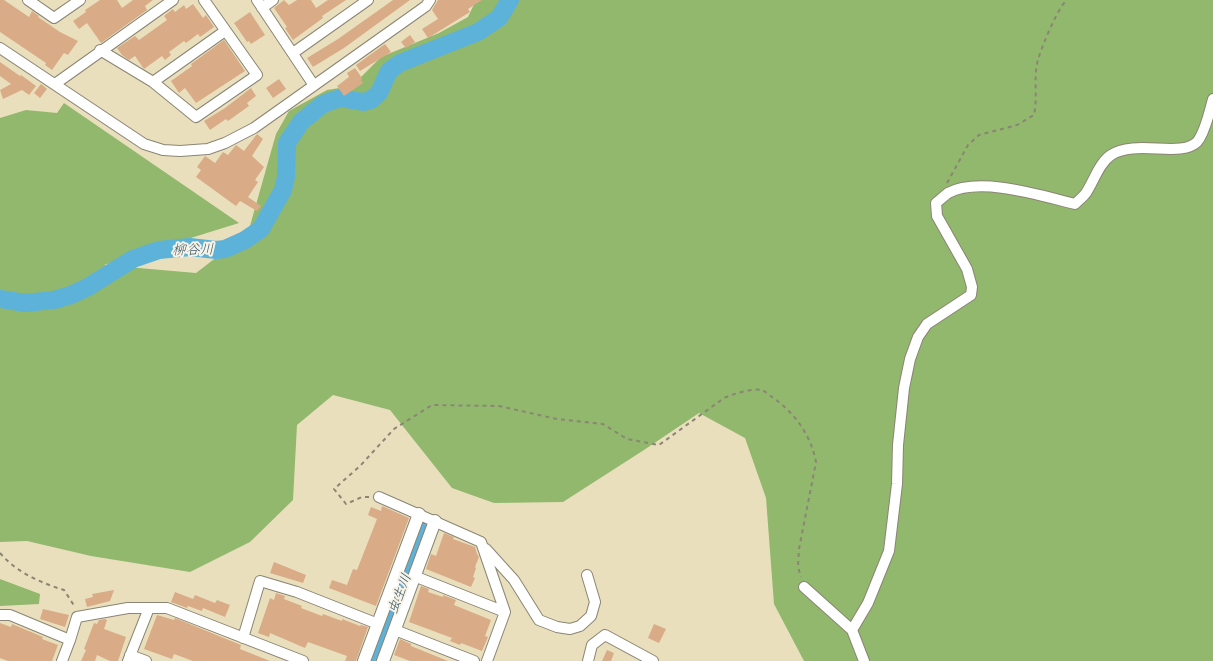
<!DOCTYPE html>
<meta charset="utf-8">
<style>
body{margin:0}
canvas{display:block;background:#e9dfbc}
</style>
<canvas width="1213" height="661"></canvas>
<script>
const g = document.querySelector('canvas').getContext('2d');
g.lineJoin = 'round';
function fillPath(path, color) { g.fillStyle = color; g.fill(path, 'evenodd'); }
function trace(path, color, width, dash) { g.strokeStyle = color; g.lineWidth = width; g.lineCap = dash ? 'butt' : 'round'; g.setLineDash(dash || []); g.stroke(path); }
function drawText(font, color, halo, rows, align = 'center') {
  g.font = font + ' "Playpen Sans","Klee One",sans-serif'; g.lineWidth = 4; g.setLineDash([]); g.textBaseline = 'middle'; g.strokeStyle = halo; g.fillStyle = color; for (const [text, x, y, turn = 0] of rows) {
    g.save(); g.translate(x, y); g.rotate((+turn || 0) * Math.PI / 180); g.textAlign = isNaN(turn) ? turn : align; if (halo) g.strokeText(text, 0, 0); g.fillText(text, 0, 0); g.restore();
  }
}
const forest = new Path2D(`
 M476 0H1213V661H804L774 604 766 498 745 438 699 413 644 450 563 502 494 503 452 488 390 410 333 395 297 425 293 500 250 542 190 572 91 556 27 541 0 542V118L26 110 57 113 64 103 239 223 104 265 196 273 248 233 276 134 289 111 327 90 352 86 381 57 439 33 468 17Z
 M0 579 40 594 39 604 0 606Z`);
const river = new Path2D(`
 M0 299 25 303 54 300 71 295 88 287 133 259 159 250 190 247 216 250 225 249 245 240 261 229 283 190 286 177 287 143 301 122 323 104 340 98 363 102 371 100 379 93 389 71 400 63 478 32 499 18 510 0
 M375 661 425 527`);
const building = new Path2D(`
 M0 0H4L29 17 32 11 39 16 38 17 60 32 78 41 68 55 64 53 52 70 45 65 46 63 0 32Z
 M100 0H117L122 8 133 0H153L145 6 147 10 101 43 87 23 79 29 73 21 86 12 85 10Z
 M284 0 289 5 297 0H311L316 8 328 0H346L322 16 323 18 293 40 285 28 287 27 274 8Z
 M393 0H410L344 48 313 67 307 58 338 39Z
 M438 0H482L468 9 470 12 428 38 422 29 438 19 432 10Z
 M193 4 203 18 206 15 214 27 200 37 198 34 186 43 184 41 169 52 171 55 165 60 162 56 144 69 135 56 129 60 122 55 117 48 135 36 139 40 167 20 164 16 173 9 175 12 184 5 186 9Z
 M250 12 265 35 251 44 249 41 247 42 234 23Z
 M410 35 415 42 406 48 401 42Z
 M224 40 245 71 196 103 185 88 179 93 171 81 192 66 191 64Z
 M385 44 391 52 360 71 356 65Z
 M0 62 20 76 21 75 36 86 29 95 22 90 3 99 0 90 11 84 0 76Z
 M355 68 362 78 361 80 363 83 344 96 337 86 349 77 347 73Z
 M279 79 286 89 273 98 266 88Z
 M41 84 47 89 40 98 34 93Z
 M251 88 256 96 247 103 249 106 228 121 226 119 210 130 204 121 225 108Z
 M257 134 263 139 252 156 264 167 255 180 258 182 248 197 261 206 257 211 240 201 236 206 196 177 201 170 197 167 205 156 215 163 223 152 228 155 236 145 244 151Z
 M382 506 409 518 376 606 329 588 332 580 347 585 353 569 357 570 377 519 368 515 371 507 381 511Z
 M444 533 454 537 453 539 475 547 477 554 479 557 475 567 476 568 473 577 475 578 471 587 426 569 431 554 436 556Z
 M274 562 306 575 303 583 270 573Z
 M421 586 429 589 428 592 443 597V595L456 600 454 605 491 620 485 636 488 637 482 651 461 643 460 645 450 641 452 638 409 622Z
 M114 590 110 601 87 607 85 599 93 597 92 594Z
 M175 592 193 599 195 595 215 603 217 600 230 605 225 617 203 608 202 611 188 606 187 608 171 602Z
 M276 593 285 596 284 599 302 606 301 608 322 616 323 614 342 621V619L360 626 361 625 368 627 356 661H345L347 656 308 642 305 648 270 633 269 637 258 633 270 598 274 600Z
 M43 609 69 615 65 627 40 619Z
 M157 615 174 620 175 618 241 645 240 649 270 661H193L174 654 172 659 144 649Z
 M105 619 107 620 104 629 126 637 118 661H110L97 655 95 661H81L86 650 84 649 94 623 97 624 99 620Z
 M0 623 11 627 12 624 43 637 42 639 58 645 52 661H8L0 658Z
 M654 624 666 629 659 643 648 638Z
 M400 639 411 644V646L448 661H410L394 655Z
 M607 650 614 653 611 661H602Z`);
const path = new Path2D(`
 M947 183 968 145 979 135 1017 125 1034 115C1038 97 1033 77 1038 60 1041 48 1058 7 1067 0
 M369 497H362L346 504 334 489 360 466 394 429 432 405 499 406 557 419 603 424 627 439 659 445 724 398C733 394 752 388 762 390 765 391 769 395 772 397 794 412 811 435 816 462L799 549 798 567 801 577
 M0 553C16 572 41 583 64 590L75 607`);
const minor = new Path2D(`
 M28 0 54 18 80 0
 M257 0 313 84
 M262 8 273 0
 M0 48 144 144 163 150 180 151 208 149 225 143 254 128 426 6 430 0
 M100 50 153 82 196 117 257 75 204 0
 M293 53 368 0
 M153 82 225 31
 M55 84 173 0
 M379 497 481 542 505 612 487 661
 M486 549 514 580 539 620 557 627 570 629 580 626 591 616 595 602 587 575
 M414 576 505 612
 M804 587 852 630 864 661
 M0 615H10L70 640 77 617 128 608H167L303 661
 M395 630 474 661
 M852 630 868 603 889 551 897 484 898 445 904 388 910 359 918 337 927 324 971 295 972 287 967 269 937 216 936 203C940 200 944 196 948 193 980 176 1042 196 1075 204 1079 200 1083 197 1086 193 1094 181 1099 163 1111 155 1135 139 1181 158 1197 142 1205 133 1210 110 1213 99
 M243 638 260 581 297 592 378 624
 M130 655 146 661
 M62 661 70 640
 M128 661 149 608
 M588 661 592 645 605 635 653 661`);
const tertiary = new Path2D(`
 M364 661 419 514
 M383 661 435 521`);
const waterNames = [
 ["柳谷川",193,250,-1],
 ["虫生川",400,594,-69]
];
fillPath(forest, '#92b86e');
trace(river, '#5db2d9', 18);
fillPath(building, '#d9ac87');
trace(minor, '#8a8574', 12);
trace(tertiary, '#8a8574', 14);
trace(path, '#8a8574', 2, [4, 4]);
trace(minor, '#fff', 10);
trace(tertiary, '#fff', 12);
drawText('italic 14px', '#3c5a68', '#f7f3e8', waterNames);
</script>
